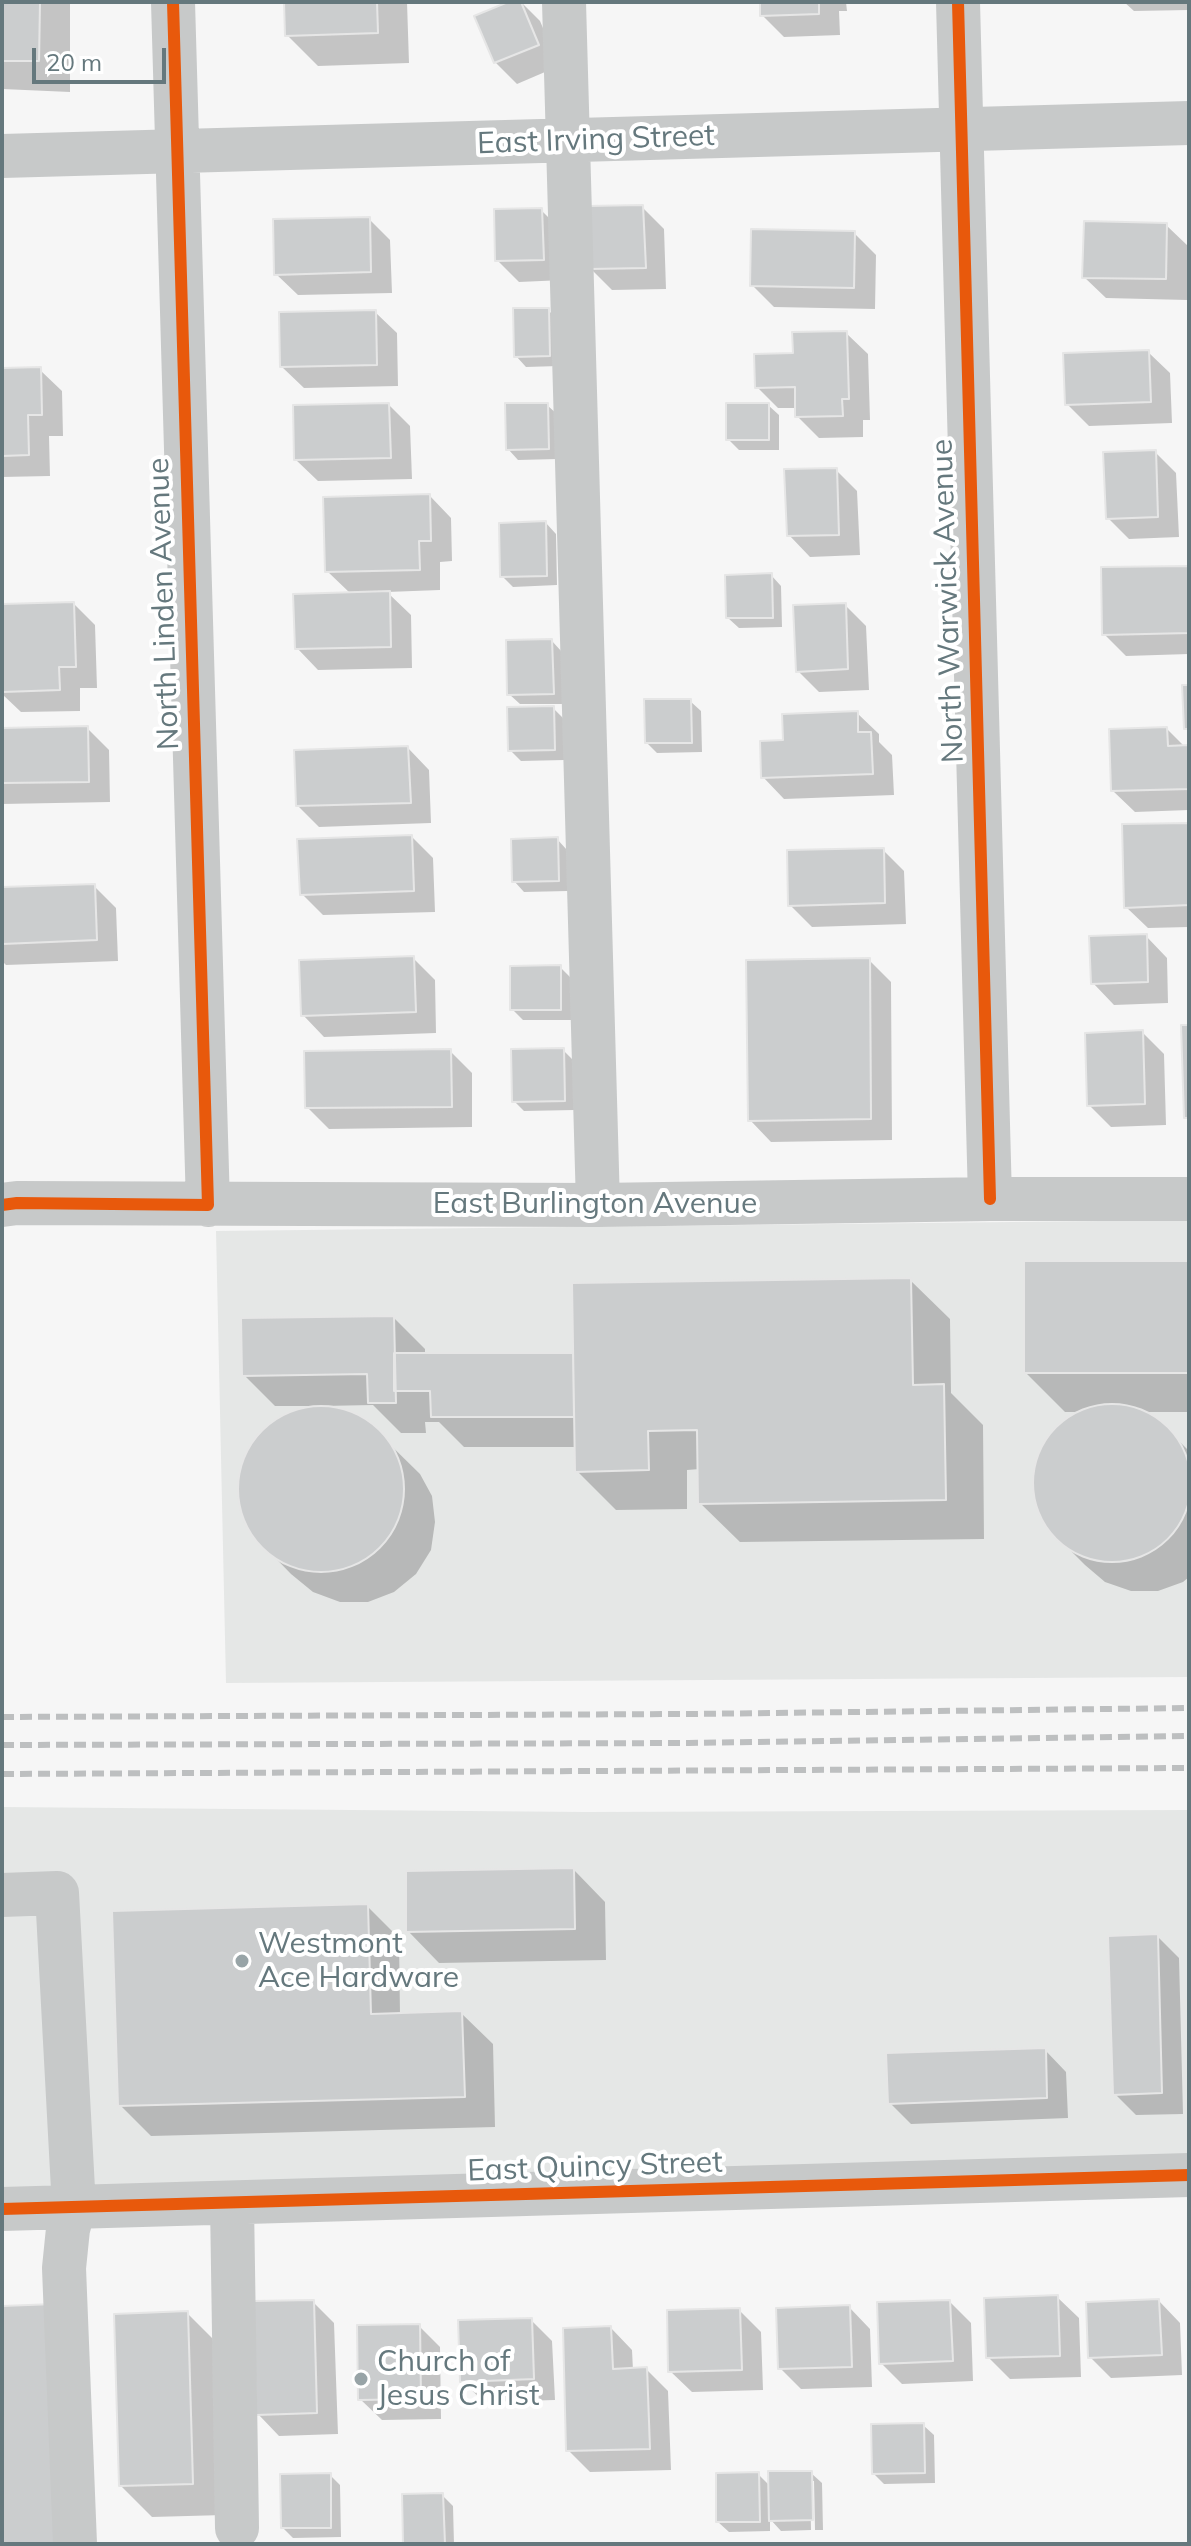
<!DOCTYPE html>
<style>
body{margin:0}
#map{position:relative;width:1191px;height:2546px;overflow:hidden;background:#f6f6f6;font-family:Mulish,sans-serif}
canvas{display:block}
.frame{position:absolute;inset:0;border:4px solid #65787d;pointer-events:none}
.scale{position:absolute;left:32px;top:48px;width:134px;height:36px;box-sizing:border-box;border:4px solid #65787d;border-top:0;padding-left:10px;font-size:24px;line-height:28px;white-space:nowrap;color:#65787d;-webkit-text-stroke:6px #fff;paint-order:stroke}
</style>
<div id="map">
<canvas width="1191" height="2546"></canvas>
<div class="frame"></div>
<div class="scale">20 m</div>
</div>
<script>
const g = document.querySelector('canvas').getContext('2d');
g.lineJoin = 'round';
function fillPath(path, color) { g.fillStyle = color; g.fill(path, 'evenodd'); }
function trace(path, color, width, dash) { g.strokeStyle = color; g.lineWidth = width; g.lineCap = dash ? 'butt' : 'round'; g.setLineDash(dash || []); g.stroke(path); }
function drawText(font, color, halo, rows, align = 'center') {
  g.font = font + ' Mulish,sans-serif'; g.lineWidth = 8; g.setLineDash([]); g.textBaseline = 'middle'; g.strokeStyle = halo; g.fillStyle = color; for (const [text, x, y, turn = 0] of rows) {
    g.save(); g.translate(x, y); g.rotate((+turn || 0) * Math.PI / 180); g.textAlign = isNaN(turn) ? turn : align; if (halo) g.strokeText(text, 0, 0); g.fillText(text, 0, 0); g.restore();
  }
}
const built = new Path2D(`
 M1189 1220V1677L226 1683 216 1231Z
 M2 1807 585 1812 1189 1810V2157L2 2202Z`);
const shadow = new Path2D(`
 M2 2H70V92L2 89Z
 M286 2H407L409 63 318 66 287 35Z
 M514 2H521L540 21 559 66 517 84 495 62Z
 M762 2H846L847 11H839L840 35 784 37 762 15Z
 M1124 2H1189V10L1134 11Z
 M642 207 664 229 666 289 612 290 591 269Z
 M541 210 563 232 564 280 519 282 497 260Z
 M369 219 390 240 392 293 298 295 276 274Z
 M1166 225 1188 246 1187 300 1106 298 1084 277Z
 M854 233 876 255 875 309 774 307 752 285Z
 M548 310 558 320 559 366 526 367 516 356Z
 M375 312 397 333 398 386 304 388 282 367Z
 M846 333 868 354 870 420H863V437L819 438 797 416V408H778L757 387 795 355Z
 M1148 352 1170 373 1172 423 1089 426 1067 404Z
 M2 370H40L62 391 63 436H49L50 476 2 477Z
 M389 405 410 426 412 479 318 481 296 460Z
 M547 405 558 415V459L518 460 508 449Z
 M768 405 779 415V450H739L728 439Z
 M1155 452 1176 473 1179 537 1129 539 1108 518Z
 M836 470 857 491 860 555 810 557 789 535Z
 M430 496 451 518 452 561 440 562V590L387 592 411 615 412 668 318 670 297 648 351 594 327 571Z
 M546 523 556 534 557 585 513 587 502 576Z
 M1189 568V654L1126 656 1104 634Z
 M771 575 781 586 782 627 739 628 728 618Z
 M74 604 95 625 97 688H80V711L21 712 2 694V606Z
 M845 605 866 626 869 690 819 692 798 671Z
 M552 641 562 652 564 704H520L509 694Z
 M690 701 701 711 702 752 657 753 647 743Z
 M553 708 564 719 565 760 521 761 510 750Z
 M857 713 879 734V742L892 755 894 795 784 799 763 777 785 742Z
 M87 728 109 750 110 802 2 804V730Z
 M1167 729 1185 747H1189V810L1135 812 1113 791Z
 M408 748 429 770 431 823 319 827 298 806Z
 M1189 825V927L1148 928 1126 907Z
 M412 837 433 858 435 912 323 915 302 894Z
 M557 839 567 850 568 891 524 892 514 881Z
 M883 850 904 871 906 924 812 927 790 905Z
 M94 886 116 908 118 961 6 965 2 961V889Z
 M1146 936 1167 958 1168 1003 1114 1005 1093 983Z
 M413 958 435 980 436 1033 324 1037 303 1015Z
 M869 960 891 982 892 1140 771 1142 750 1120Z
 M560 967 571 978V1020H523L512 1009Z
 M1142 1032 1164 1054 1166 1125 1111 1127 1089 1105Z
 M563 1050 574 1061 575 1110 524 1111 514 1101Z
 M450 1051 472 1073V1127L329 1129 307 1107Z
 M1189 1263V1412H1142L1158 1420 1189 1451V1577L1183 1582 1158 1591H1131L1105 1582 1085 1565 1052 1532 1039 1509 1034 1483 1038 1459 1049 1437 1066 1420 1082 1412H1065L1026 1373Z
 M910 1280 950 1319 951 1393 983 1425 984 1539 740 1542 700 1503V1469L687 1470V1509L616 1510 577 1471V1447H464L439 1422H425L426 1433H401L373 1405 322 1406V1408L347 1412 369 1424 420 1474 432 1496 435 1522 431 1550 416 1574 394 1592 368 1602H340L313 1592 291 1574 259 1541 245 1517 240 1489 244 1464 255 1441 273 1424 296 1412 320 1408V1406H275L244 1375 394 1318 425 1349V1355H575Z
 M574 1870 605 1902 606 1960 439 1963 408 1931Z
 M367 1906 399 1938 400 2015 461 2013 493 2044 495 2127 151 2136 120 2105Z
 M1157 1936 1179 1958 1183 2114 1136 2115 1115 2094Z
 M1045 2050 1066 2072 1068 2118 911 2124 890 2103Z
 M1057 2297 1079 2318 1081 2377 1010 2379 988 2357Z
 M1159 2301 1180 2323 1182 2375 1111 2378 1090 2357Z
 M313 2302 334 2323 338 2434 279 2436 258 2414Z
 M950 2302 971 2323 973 2381 902 2384 881 2363Z
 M849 2307 870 2329 872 2387 801 2389 780 2368Z
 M739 2310 761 2332 763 2390 692 2392 670 2371Z
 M187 2313 218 2344 224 2515 152 2517 121 2486Z
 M531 2320 552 2341 555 2400 484 2402 462 2381Z
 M419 2326 440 2347 441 2419 382 2420 360 2399Z
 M611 2328 632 2350 633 2370 646 2369 668 2391 671 2470 590 2472 568 2450Z
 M923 2425 934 2435 935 2483 884 2484 874 2474Z
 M811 2473 822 2483 823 2530H815L814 2481H810L811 2530 781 2531 770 2519V2531L729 2532 718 2522 758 2474 770 2486Z
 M330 2475 340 2485 341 2537 293 2538 283 2528Z
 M442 2495 453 2506 454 2544H405Z`);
const building = new Path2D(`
 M2 2H40L39 61H2Z
 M284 2H377L378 33 285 36Z
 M508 2H521L539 45 494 63 474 16Z
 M760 2H819V14L760 16Z
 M643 205 646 268 589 269 587 206Z
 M542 208 544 260 495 261 494 209Z
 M370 217 371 272 274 275 273 219Z
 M1084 221 1167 223 1166 279 1082 278Z
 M751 229 855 231 854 288 750 286Z
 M513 308H549L550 356 514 357Z
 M376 310 377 365 280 367 279 312Z
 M847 331 849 399H842L843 416 795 417V387L755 388 754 354 793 353 792 332Z
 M1149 350 1151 402 1065 405 1063 353Z
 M41 367 42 415H28L29 455 2 456V368Z
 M389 403 391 458 294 460 293 405Z
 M505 403H548L549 449 506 450Z
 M726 403H769V440H726Z
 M1156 450 1158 517 1106 519 1103 452Z
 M837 468 839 535 787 536 784 469Z
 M430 494 431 541H419L420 570 325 572 323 497Z
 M546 521 547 576 500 577 499 523Z
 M1189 566V633L1102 635 1101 567Z
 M772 573 773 618H726L725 575Z
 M390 591 391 647 295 649 293 594Z
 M74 602 76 667H59L60 690 2 692V604Z
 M846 603 848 669 796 672 793 605Z
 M552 639 554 694 507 695 506 640Z
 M1182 685H1189V729H1184Z
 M644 699H691L692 743H645Z
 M554 706 555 750 508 751 507 707Z
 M858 711V732H871L873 774 761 778 760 741 783 740 782 714Z
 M88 726 89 782 2 783V728Z
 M1167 727 1168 746 1189 745V789L1111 791 1109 729Z
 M408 746 411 803 296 806 294 750Z
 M1189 823V905L1124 908 1122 824Z
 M412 835 414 891 300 895 297 839Z
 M558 837 559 881 512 882 511 839Z
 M884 848 885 903 788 906 787 850Z
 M95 884 97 940 2 944V887Z
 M1147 934 1148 982 1091 984 1089 936Z
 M414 956 416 1012 301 1016 299 960Z
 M870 958 871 1119 748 1121 746 960Z
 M561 965V1010H510V966Z
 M1181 1025H1189V1118H1184Z
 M1143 1030 1145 1104 1087 1106 1085 1033Z
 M564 1048 565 1101 512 1102 511 1049Z
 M451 1049 452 1107 305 1108 304 1051Z
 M1024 1261H1189V1373H1024Z
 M911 1278 913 1385 944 1384 946 1500 698 1504 697 1430 648 1431 649 1470 575 1472 572 1283Z
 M394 1316 396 1403H368L367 1374 242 1376 241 1318Z
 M394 1353H573L574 1417H431L430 1391H394Z
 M1033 1483a79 79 0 1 1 158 0a79 79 0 1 1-158 0Z
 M238 1489a83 83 0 1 1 166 0a83 83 0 1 1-166 0Z
 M574 1868 575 1929 406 1932V1871Z
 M368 1904 371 2014 462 2011 465 2097 118 2106 112 1911Z
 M1158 1934 1162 2093 1113 2095 1108 1936Z
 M1046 2048 1047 2098 888 2104 886 2053Z
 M1058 2295 1060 2356 986 2358 984 2298Z
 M1159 2299 1162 2355 1088 2358 1086 2302Z
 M314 2300 317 2413 256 2415 253 2301Z
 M950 2300 953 2361 879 2364 877 2302Z
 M54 2304 62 2544H2V2306Z
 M850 2305 852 2367 778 2369 776 2308Z
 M740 2308 742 2370 668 2372 667 2310Z
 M188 2311 193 2484 119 2486 114 2314Z
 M532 2318 534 2379 460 2382 458 2320Z
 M420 2324 421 2399 358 2400 357 2325Z
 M611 2326 613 2369 647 2367 650 2449 566 2451 563 2328Z
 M924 2423 925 2473 872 2474 871 2424Z
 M768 2471H812L813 2520 769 2521Z
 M759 2472 760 2522H716V2473Z
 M331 2473V2528H281L280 2474Z
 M443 2493 445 2544H403L402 2494Z`);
const minor = new Path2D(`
 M173 2 208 1205
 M564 2 598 1205
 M958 2 990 1199
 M2 156 1189 123
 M2 1205 17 1203 598 1205 990 1199H1189
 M2 1895 57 1893 74 2208 68 2229 64 2268 75 2544
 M232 2203 237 2528
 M2 2209 1189 2175`);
const rail = new Path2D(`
 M2 1717 689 1714 1189 1708
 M2 1745 689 1743 1189 1736
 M2 1774 1189 1768`);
const cycleway = new Path2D(`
 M958 2 990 1199
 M2 1205 17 1203 208 1205 173 2
 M2 2209 1189 2175`);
const markers = [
 [242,1961,8,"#98a4a7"],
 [361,2379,8,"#98a4a7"]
];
const streetNames = [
 ["East Irving Street",596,140,-2],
 ["North Warwick Avenue",948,601,-92],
 ["North Linden Avenue",164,604,-92],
 ["East Burlington Avenue",595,1204],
 ["East Quincy Street",595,2167,-2]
];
const poiNames = [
 ["Westmont",258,1944],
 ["Ace Hardware",258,1978],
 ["Church of",377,2362],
 ["Jesus Christ",377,2396]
];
fillPath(built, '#e5e7e6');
fillPath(shadow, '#0003');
fillPath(building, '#cbcdce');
trace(building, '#e6e6e6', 2);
trace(minor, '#c7c9c9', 44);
trace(rail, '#bdbfc0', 6, [12, 6]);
trace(cycleway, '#e8590c', 12);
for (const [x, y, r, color] of markers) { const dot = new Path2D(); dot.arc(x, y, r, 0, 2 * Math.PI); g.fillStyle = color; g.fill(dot); trace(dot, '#fff', 3); }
drawText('30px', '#65787d', '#fff', streetNames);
drawText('30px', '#65787d', '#fff', poiNames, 'left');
</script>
